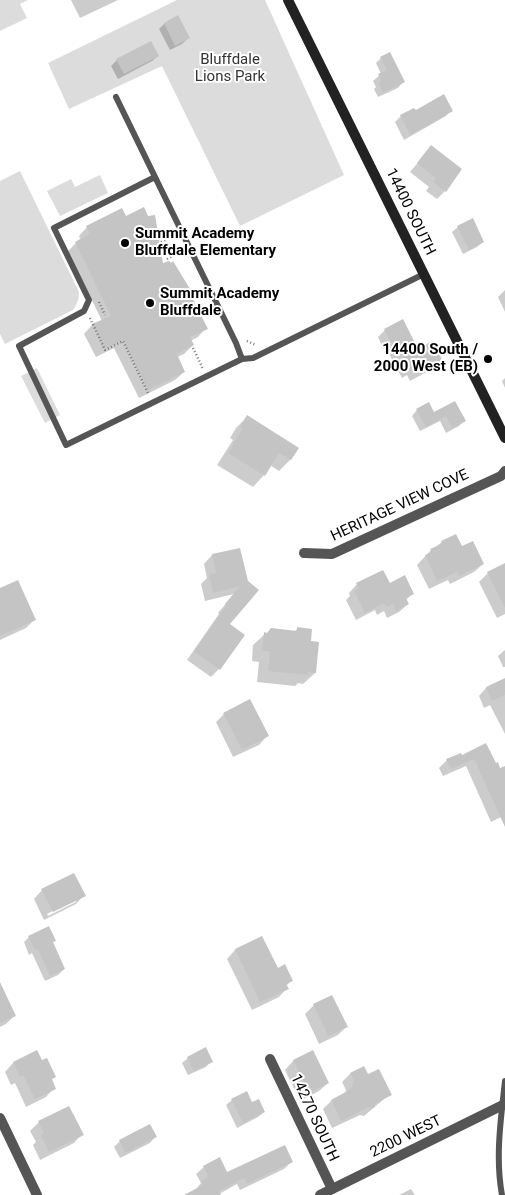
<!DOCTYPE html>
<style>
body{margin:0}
canvas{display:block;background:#fff}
</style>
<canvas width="505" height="1195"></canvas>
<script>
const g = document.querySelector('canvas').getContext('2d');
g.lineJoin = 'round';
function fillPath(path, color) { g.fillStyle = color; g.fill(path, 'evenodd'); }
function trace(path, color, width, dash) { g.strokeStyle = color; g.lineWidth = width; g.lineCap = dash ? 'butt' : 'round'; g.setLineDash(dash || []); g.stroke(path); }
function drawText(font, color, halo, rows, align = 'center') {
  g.font = font + ' Roboto,sans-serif'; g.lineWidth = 4; g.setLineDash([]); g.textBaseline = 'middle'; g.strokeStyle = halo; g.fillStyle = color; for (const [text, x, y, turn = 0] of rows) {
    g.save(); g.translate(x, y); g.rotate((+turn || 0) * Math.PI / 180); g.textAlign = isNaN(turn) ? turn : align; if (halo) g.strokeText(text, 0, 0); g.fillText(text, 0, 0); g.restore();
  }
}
const green = new Path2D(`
 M0 0H28L20 4 27 18 0 31Z
 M177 0H265L344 175 240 226 162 66 69 109 48 63Z
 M20 171 79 292C79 299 77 304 73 310L5 344 0 334V181Z
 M100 175 108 193 60 216 47 191 71 179 75 187Z
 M37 368 60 415 45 423 21 376Z`);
const shadow = new Path2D(`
 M71 0H118L80 18Z
 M164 24 188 38 182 44 170 50 159 29Z
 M158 56 152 61 118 79 111 66 117 60Z
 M381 58 403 82 398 88 378 97 374 89 376 87 373 81 381 74 376 63Z
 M414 109 415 112 451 110 446 116 404 140 395 122 401 116Z
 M431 147 445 191 437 199 426 191 429 187 410 172Z
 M126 217 162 264 187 290 206 328 198 337 190 341 193 345 184 354 177 357 184 372 175 380 139 398 114 348 96 357 84 334 92 325 102 321 68 251 80 239 79 236 87 227Z
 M458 227 483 242 477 247 463 254 452 232Z
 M505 290V312L498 297Z
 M385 330 417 350 442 361 434 368 410 381 407 375 402 378 386 348 384 350 378 337Z
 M505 378V388L502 381Z
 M455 402 464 421 459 426 446 433 440 421 420 431 412 416 417 410 433 413Z
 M247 417 297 448 290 460 279 471 270 465 264 475 253 487 217 465 233 440 230 438 236 428Z
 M442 542 461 548 483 564 474 572 450 584 448 580 429 589 417 565 431 550Z
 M239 549 247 582 228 625 219 669 211 677 187 660 219 614 218 613 234 594 205 601 201 584 207 578 204 564 212 555Z
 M505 565V614L497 618 479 582 488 573Z
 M357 584H389L412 594 406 600 408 604 399 612 387 618 384 611 377 615 375 610 356 620 346 600 350 596 349 593Z
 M0 590 35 619 26 628 0 640Z
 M297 629 310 642 315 673 303 684 298 683 295 686 257 682 259 662 252 661 253 645 265 634 294 632Z
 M505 650V667H503L498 656Z
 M505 679V734L490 705 484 708 479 696 486 688Z
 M224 714 267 736 259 745 233 757 216 722Z
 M485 744 496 765 505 774V815L491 822 466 766 443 776 439 768 447 760 461 757Z
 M42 890 84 895 76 904 44 920 34 899ZM76 899V902L48 916 47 914Z
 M29 937 52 943 64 969 58 975 45 981 32 953 29 955 24 942Z
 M262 937 277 969 291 981 286 986 287 988 279 997 252 1010 227 959 235 950Z
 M0 985 14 1016 6 1024 0 1027Z
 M314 1005 346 1027 338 1035 319 1044 305 1014Z
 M36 1052 41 1062 55 1076 51 1080 54 1088 46 1097 26 1107 15 1083 11 1085 5 1072 13 1063Z
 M312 1052 328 1083 319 1091 300 1101 285 1070 293 1061Z
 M188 1058 211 1061 206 1067 188 1075 182 1063Z
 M364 1067 368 1076 390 1094 364 1116 360 1115 332 1128 323 1109 331 1101 345 1094 346 1090 342 1082 350 1074Z
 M232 1100 252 1103 264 1112 258 1117 237 1128 226 1105Z
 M69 1107 82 1134 74 1143 40 1160 33 1145 36 1142 30 1131 39 1122Z
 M150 1126 155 1137 150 1143 120 1158 114 1147 120 1141Z
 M291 1162 284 1169 240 1190 237 1184 219 1194V1195H191L201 1183 196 1174 204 1167 227 1173Z
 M411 1189 415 1195H399Z`);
const building = new Path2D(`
 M178 15 190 38 175 46 164 23Z
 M151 41 159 56 124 74 116 59Z
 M390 52 405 82 383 93 379 83 381 81 378 74 387 70 380 57Z
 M444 94 453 111 410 135 400 115 414 108 416 110Z
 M431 145 462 169 446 192 433 182 436 178 417 163Z
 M144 207 148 216 155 215 163 263 169 261 171 263 173 261 190 289 188 290 208 329 190 337 194 345 177 354 185 372 148 390 123 340 104 349 92 324 111 316 75 242 90 234 86 226 122 208 126 216Z
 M473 218 484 242 469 250 457 226Z
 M403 319 418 349 432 341 443 361 418 374 415 369 410 371 394 342 391 343 384 329Z
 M455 401 466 421 452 428 446 416 426 427 416 409 429 402 434 412Z
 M247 415 299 448 291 460 279 453 265 476 228 453 243 428 240 427Z
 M456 534 462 546 473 541 484 564 459 576 457 572 437 581 425 555 432 552 430 549 442 544 441 541Z
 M240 548 248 581 259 590 230 624 245 635 220 670 194 651 226 605 225 604 240 586 213 593 209 574 216 573 212 554Z
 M505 563V608L487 572Z
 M383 570 390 583 405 575 414 594 406 598 409 604 396 611 393 604 386 607 384 603 365 613 354 591 359 588 356 583Z
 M18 580 36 620 0 636V588Z
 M297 627 312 629 311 641 319 642 316 673 308 672V675L268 671 270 651H262L264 632 267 633 271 628 297 631Z
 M505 678V695L492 701 486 687Z
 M250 699 269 736 242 750 223 713Z
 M486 743 496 763 498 762 500 768 505 766V827L474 759 451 769 446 759 461 753 462 755Z
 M74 873 86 896 53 912 41 889Z
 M49 926 56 941 53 942 65 969 50 976 38 949 35 950 28 936Z
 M262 936 278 968 285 964 293 981 286 984 289 989 260 1002 235 949Z
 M0 982 16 1016 0 1023Z
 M332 995 348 1027 328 1036 313 1004Z
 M206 1047 213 1062 194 1071 187 1057Z
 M37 1050 42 1060 47 1058 56 1077 52 1079 56 1089 35 1099 23 1075 20 1077 13 1062Z
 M313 1050 329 1083 309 1093 293 1060Z
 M364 1066 368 1074 379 1069 392 1095 376 1103 374 1108 369 1107 341 1121 331 1100 351 1089 354 1081 350 1073Z
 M247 1091 252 1102 259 1099 265 1112 243 1123 231 1099Z
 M69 1106 84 1135 49 1152 41 1135 44 1133 38 1121Z
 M150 1124 157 1137 125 1153 119 1140Z
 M285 1145 293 1162 247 1184 244 1178 219 1191 221 1195H184L203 1185 201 1181 208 1177 203 1166 220 1157 227 1172Z`);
const path = new Path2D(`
 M161 242 173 236
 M167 259 181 252
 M99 302 105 315
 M90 318 105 350 123 341 149 395
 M247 341 256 345
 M193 348 203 369`);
const service = new Path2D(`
 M116 97 236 343 242 359
 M155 177 54 228 89 300 84 311 19 346 66 445 242 359 253 358 424 274
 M502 1195C495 1157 501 1118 505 1081`);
const minor = new Path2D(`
 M304 553 332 554 501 476 505 471
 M270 1059 332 1189
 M0 1118 37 1195`);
const tertiary = new Path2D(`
 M320 1195 505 1104`);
const secondary = new Path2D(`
 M288 0 505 438`);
const markers = [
 [125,243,5,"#000"],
 [150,303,5,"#000"],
 [488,359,5,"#000"]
];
const parkNames = [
 ["Bluffdale",230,60],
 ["Lions Park",230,77]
];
const streetNames = [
 ["14400 SOUTH",410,212,64],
 ["HERITAGE VIEW COVE",400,506,-25],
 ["14270 SOUTH",314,1118,65],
 ["2200 WEST",406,1137,-26]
];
const poiNames = [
 ["Summit Academy",135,234],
 ["Bluffdale Elementary",135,251],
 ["Summit Academy",160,294],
 ["Bluffdale",160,311],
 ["14400 South /",478,350,"right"],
 ["2000 West (EB)",478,367,"right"]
];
fillPath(green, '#dcdcdc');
fillPath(shadow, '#0003');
fillPath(building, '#c4c4c4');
trace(path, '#777', 2.5, [1, 2.5]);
trace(service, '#555', 6);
trace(minor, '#555', 10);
trace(tertiary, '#555', 10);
trace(secondary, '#222', 10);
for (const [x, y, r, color] of markers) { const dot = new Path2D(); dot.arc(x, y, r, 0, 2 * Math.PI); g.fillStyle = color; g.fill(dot); trace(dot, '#fff', 2); }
drawText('15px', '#333', '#fff', parkNames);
drawText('15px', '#000', '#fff', streetNames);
drawText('bold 15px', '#000', '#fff', poiNames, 'left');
</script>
